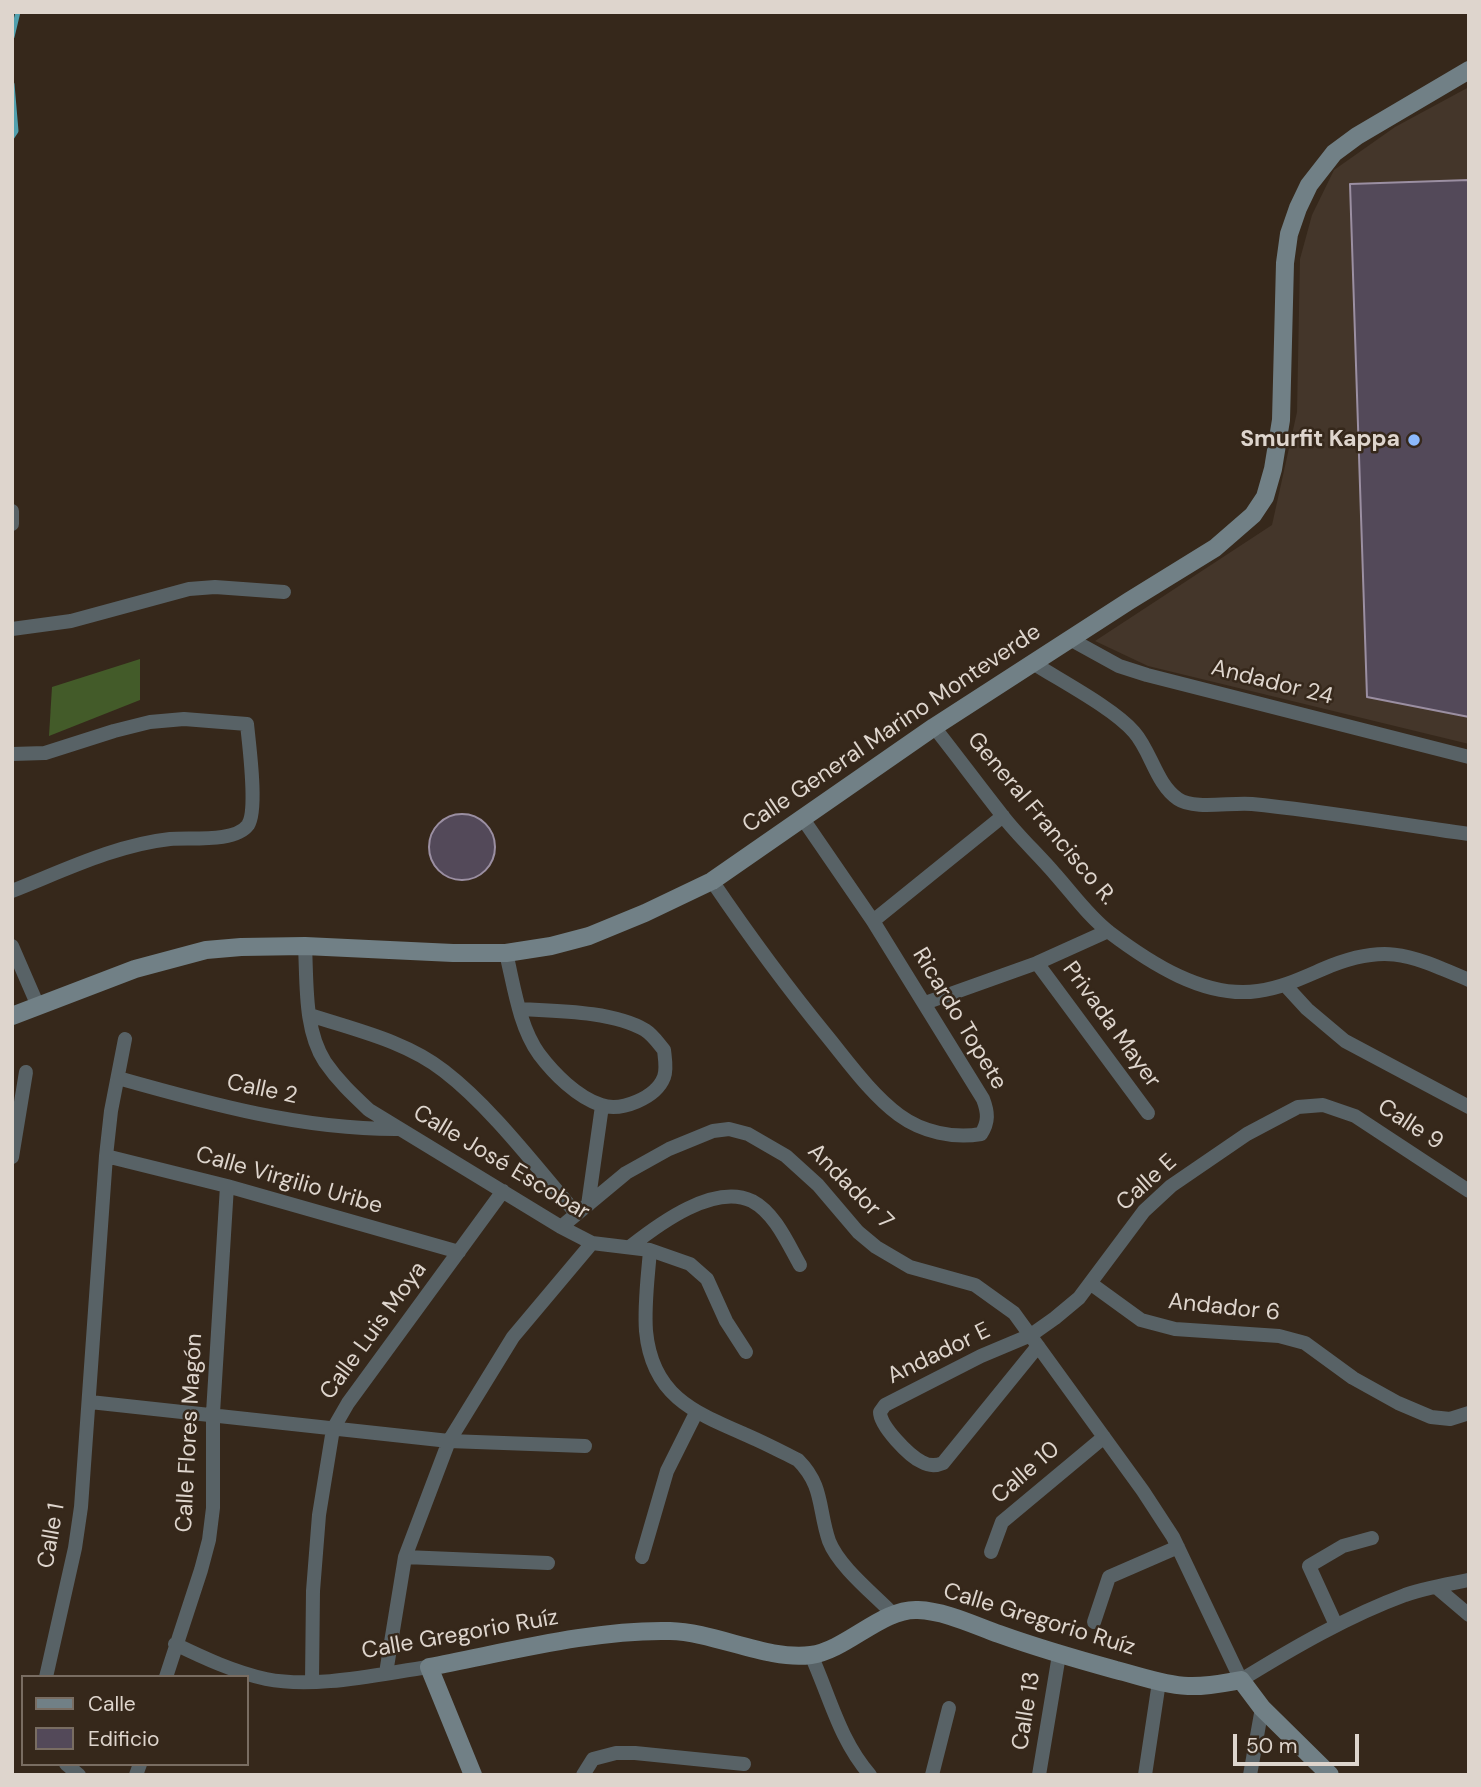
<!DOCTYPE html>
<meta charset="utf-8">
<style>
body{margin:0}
#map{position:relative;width:1481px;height:1787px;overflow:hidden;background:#36281b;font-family:"DM Sans",sans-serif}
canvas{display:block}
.frame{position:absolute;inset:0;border:14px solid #ded5cd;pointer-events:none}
.legend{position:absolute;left:21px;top:1675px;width:228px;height:91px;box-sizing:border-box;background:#36281b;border:2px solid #796d62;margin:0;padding:9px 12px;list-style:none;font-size:21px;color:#ded5cd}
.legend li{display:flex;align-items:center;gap:14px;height:35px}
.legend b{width:35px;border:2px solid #796d62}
.scale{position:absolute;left:1233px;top:1734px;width:126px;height:32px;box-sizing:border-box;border:4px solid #ded5cd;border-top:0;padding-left:9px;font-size:21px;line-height:24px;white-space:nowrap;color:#ded5cd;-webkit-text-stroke:5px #36281b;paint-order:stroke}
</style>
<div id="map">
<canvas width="1481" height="1787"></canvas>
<div class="frame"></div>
<ul class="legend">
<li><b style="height:9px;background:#718086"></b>Calle</li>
<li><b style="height:19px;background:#534959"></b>Edificio</li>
</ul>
<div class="scale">50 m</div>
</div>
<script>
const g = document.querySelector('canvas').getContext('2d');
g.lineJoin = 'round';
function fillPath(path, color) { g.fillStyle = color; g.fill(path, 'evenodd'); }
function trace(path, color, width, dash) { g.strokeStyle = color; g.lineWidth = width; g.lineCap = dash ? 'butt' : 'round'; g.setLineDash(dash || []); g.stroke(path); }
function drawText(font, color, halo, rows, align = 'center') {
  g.font = font + ' "DM Sans",sans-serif'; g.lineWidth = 5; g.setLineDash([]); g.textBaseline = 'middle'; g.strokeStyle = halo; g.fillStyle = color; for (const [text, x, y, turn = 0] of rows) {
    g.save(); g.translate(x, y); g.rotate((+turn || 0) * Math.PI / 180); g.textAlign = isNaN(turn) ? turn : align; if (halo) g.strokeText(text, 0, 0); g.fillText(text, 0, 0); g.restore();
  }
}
const industrial = new Path2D(`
 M1469 87V744L1148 666 1095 641 1272 525 1297 412 1300 259 1312 215 1334 170 1395 127Z`);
const green = new Path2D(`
 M140 659V700L49 736 52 687Z`);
const stream = new Path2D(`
 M12 37 18 12
 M12 84 16 131 12 137`);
const building = new Path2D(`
 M1469 180V717L1367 697 1350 184Z
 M429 847a33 33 0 1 1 66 0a33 33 0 1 1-66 0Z`);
const street = new Path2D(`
 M12 511V524
 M12 629 71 621 189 589 215 587 284 592
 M1070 639 1119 666 1147 675 1469 757
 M1033 663C1061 681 1113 708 1134 732 1151 751 1156 784 1178 799 1194 810 1231 802 1252 804 1324 811 1396 824 1469 834
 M934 727C957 756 979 786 1002 815 1018 836 1038 854 1055 874 1072 893 1089 917 1109 932 1150 963 1205 999 1258 991 1281 988 1302 978 1323 969 1386 942 1410 955 1469 980
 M12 754 45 753 114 731 150 722 184 719 247 724C249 745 258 810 248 825 235 843 189 837 170 839 115 845 63 871 12 891
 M712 881C748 934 786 986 827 1036 849 1063 871 1094 899 1115 922 1132 954 1139 981 1134 989 1122 988 1112 983 1099L873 921 803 819
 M873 921 1003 816
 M12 946 38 1006
 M305 946C307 983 304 1030 325 1062 338 1081 353 1095 369 1110L561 1227 592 1243 650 1250 690 1264 707 1279 726 1321 746 1352
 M506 953C514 986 519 1026 539 1054 554 1074 577 1097 601 1105 621 1112 656 1098 664 1077 667 1069 665 1059 664 1050 658 1043 653 1035 645 1030 613 1011 557 1011 520 1009
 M1037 963 1148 1113
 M1285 985 1307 1009 1345 1041 1469 1107
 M925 1003 1037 963 1108 931
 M310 1015C355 1030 406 1041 444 1071 492 1108 536 1167 576 1213
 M118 1078C210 1104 304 1130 400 1129
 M106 1156 227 1186 459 1252
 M12 1157 26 1072
 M588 1205 602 1106
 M561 1227 626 1173 669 1149 713 1131 729 1129 748 1134 786 1156 818 1185 858 1232 876 1247 910 1267 975 1285 1014 1313 1143 1491 1173 1537 1241 1680C1293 1648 1348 1616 1405 1595 1426 1588 1448 1584 1469 1580
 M631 1246C659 1224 714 1183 752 1201 775 1213 788 1244 800 1265
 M650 1250C648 1277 644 1304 646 1331 652 1395 693 1412 744 1434 763 1442 780 1451 798 1460 824 1486 818 1509 829 1541 839 1567 875 1595 894 1615
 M1090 1283 1141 1320 1175 1329 1279 1336 1305 1343 1353 1378 1398 1403 1431 1417 1450 1419 1469 1413
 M1038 1346 943 1463C936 1466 929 1466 922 1462 909 1456 880 1426 880 1412L885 1405 981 1356 1031 1335 1055 1318 1079 1298 1144 1211 1171 1186 1247 1134 1298 1107 1323 1105 1355 1116 1469 1191
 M90 1402 449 1441 585 1446
 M991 1552 1002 1522 1104 1437
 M405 1557 548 1563
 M642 1557 667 1471 696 1413
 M1436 1587 1469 1615
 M1094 1622 1109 1577 1178 1547
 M1336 1625 1309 1566 1343 1546 1372 1538
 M175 1644C204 1658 234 1672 266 1679 316 1689 379 1674 429 1667
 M811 1655C830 1697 839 1739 870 1775
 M386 1673 405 1557 449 1441 513 1337 592 1243
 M46 1677 75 1548 81 1507 106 1156 111 1111 125 1039
 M166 1677 201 1570 209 1540 213 1508V1413L227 1186
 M312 1681 313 1591 319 1515 333 1429 348 1403 503 1191
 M66 1764 79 1775
 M136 1775 140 1764
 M583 1775 593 1759 616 1753H635L744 1764
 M932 1775 949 1708
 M1039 1775 1059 1655
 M1145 1775 1159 1682
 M1250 1775 1262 1708`);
const secondary = new Path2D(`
 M12 1016 135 969 206 950 241 947 305 946 453 953H506L551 946 589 936 645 913 712 881 934 727 1129 601 1215 548 1253 515 1265 497 1273 469 1281 420 1285 263 1289 234 1298 208 1309 185 1334 153 1357 136 1469 70
 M473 1775 429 1667C504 1653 594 1629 670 1631 715 1632 768 1661 811 1655 847 1650 882 1608 918 1610 945 1611 974 1625 999 1634 1038 1648 1076 1659 1116 1670 1140 1676 1164 1685 1188 1686 1206 1687 1224 1683 1241 1680L1262 1708 1330 1775`);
const markers = [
 [1414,440,7,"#8cb9fc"]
];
const poiNames = [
 ["Smurfit Kappa",1400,440]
];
const streetNames = [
 ["Andador 24",1272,683,14],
 ["Calle General Marino Monteverde",892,729,-34],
 ["General Francisco R.",1041,819,50],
 ["Ricardo Topete",959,1019,59],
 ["Privada Mayer",1111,1025,54],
 ["Calle 2",262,1090,12],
 ["Calle 9",1410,1125,33],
 ["Calle José Escobar",501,1163,31],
 ["Calle Virgilio Uribe",289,1181,16],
 ["Calle E",1147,1183,-42],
 ["Andador 7",850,1187,45],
 ["Andador 6",1224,1308,6],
 ["Calle Luis Moya",374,1331,-54],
 ["Andador E",939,1354,-26],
 ["Calle Flores Magón",190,1433,-87],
 ["Calle 10",1026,1473,-41],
 ["Calle 1",52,1536,-80],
 ["Calle Gregorio Ruíz",1039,1620,17],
 ["Calle Gregorio Ruíz",460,1635,-10],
 ["Calle 13",1027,1711,-81]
];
fillPath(industrial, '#44362a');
fillPath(green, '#435b29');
trace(stream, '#51a0ae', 5);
fillPath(building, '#534959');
trace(building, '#9b8fa2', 2);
trace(street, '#586266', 14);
trace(secondary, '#718086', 18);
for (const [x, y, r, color] of markers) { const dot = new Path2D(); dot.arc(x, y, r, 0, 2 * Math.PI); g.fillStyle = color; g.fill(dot); trace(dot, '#36281b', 2.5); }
drawText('bold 23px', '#ded5cd', '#36281b', poiNames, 'right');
drawText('23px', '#ded5cd', '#36281b', streetNames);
</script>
